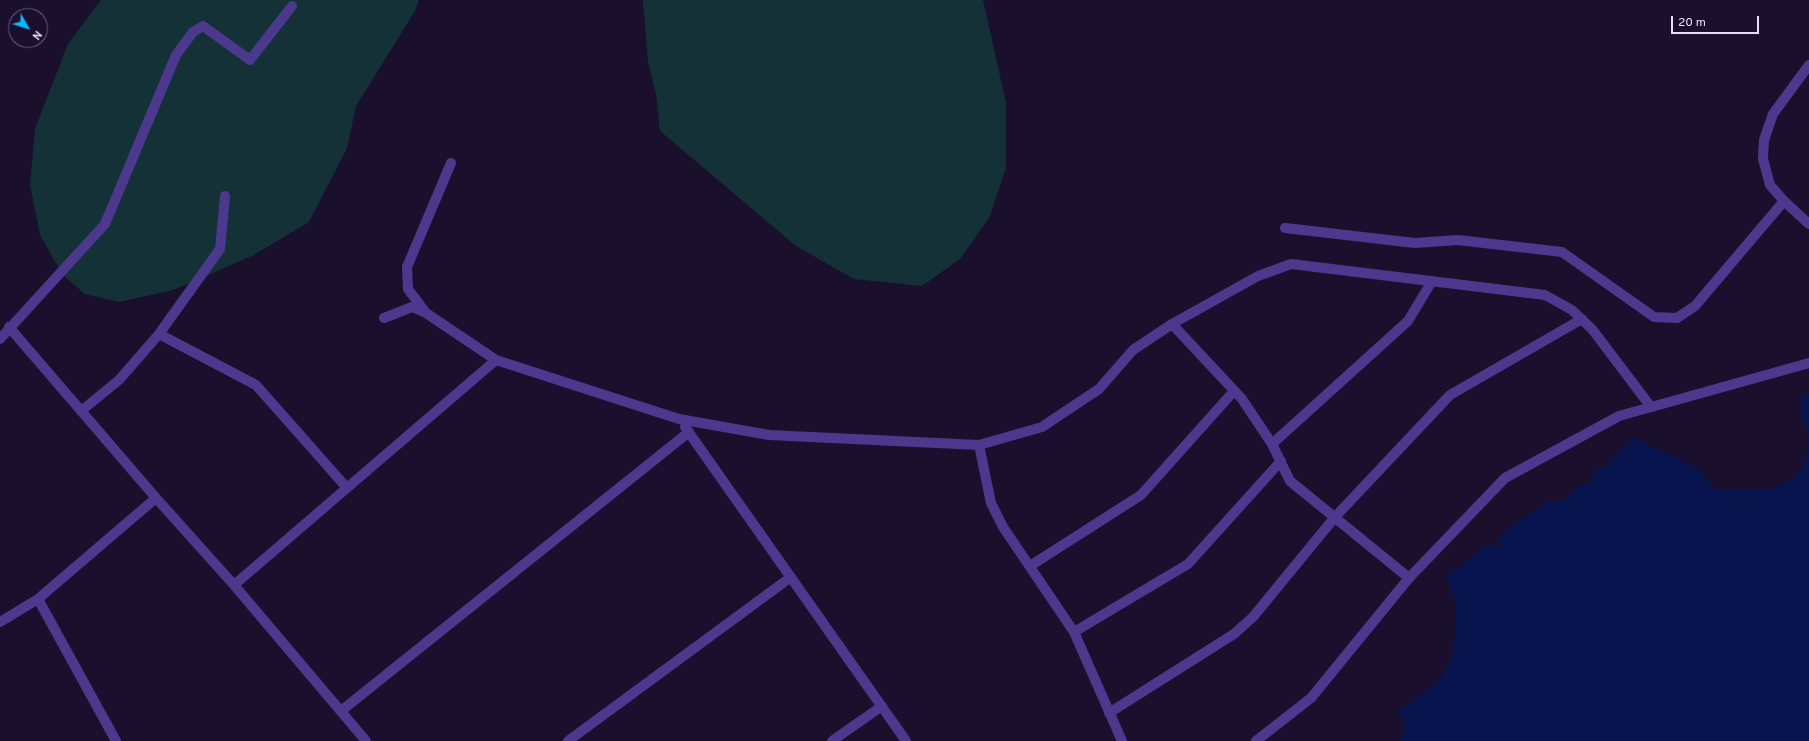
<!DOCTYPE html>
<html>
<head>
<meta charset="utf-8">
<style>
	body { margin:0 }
	#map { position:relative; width:1809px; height:741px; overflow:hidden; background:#1a102d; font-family:Overpass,sans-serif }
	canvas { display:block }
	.north { position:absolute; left:8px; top:8px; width:40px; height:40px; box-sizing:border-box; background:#1a102d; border:1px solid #6c6281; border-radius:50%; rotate:129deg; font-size:11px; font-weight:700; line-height:16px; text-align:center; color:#e6dcff }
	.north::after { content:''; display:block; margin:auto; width:14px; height:18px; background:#08b7ff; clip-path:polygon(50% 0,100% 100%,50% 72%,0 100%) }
	.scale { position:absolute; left:1671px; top:16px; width:88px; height:18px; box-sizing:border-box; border:2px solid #e6dcff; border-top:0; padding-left:5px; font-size:12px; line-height:14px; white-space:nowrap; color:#e6dcff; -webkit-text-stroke:3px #1a102d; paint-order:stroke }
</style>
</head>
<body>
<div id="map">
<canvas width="1809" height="741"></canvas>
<div class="north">N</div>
<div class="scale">20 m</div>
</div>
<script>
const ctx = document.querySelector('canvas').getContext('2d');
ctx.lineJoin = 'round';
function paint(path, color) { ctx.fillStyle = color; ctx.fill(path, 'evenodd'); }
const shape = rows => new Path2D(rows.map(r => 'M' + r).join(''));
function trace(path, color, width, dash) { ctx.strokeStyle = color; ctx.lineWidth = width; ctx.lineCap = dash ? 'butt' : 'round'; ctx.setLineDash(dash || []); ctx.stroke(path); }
paint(shape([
	[101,0,419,0,415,11,356,106,347,148,309,222,252,256,173,290,119,302,85,294,62,274,40,235,30,185,35,129,68,44],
	[643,0,983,0,1006,103,1006,168,989,218,960,259,922,286,854,279,796,246,660,131,656,94,648,62]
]), '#133137');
paint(shape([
	[1809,393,1809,741,1399,741,1403,737,1405,721,1397,712,1426,691,1441,677,1452,657,1455,631,1455,600,1446,577,1487,545,1499,547,1502,533,1547,501,1560,501,1568,497,1575,488,1591,482,1594,469,1606,467,1632,437,1703,471,1704,477,1715,489,1761,489,1778,487,1794,478,1806,460,1809,437,1802,416,1800,398]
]), '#08144e');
trace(shape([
	[1809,65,1773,114,1764,140,1763,159,1770,185,1784,201,1809,224],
	[1285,228,1415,243,1458,240,1562,252,1654,317,1677,318,1695,306,1784,201],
	[426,313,408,289,407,267,451,163],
	[384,318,412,307,426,313,496,360],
	[1172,324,1258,276,1291,264,1545,295,1572,310,1592,329,1651,407],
	[9,327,156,498,234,585,366,741],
	[159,334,220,249,225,196],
	[0,339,105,224,176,55,193,32,203,26,250,60,292,6],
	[81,411,119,380,159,334,256,385,347,488],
	[685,427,906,741],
	[1272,444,1408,321,1432,281],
	[979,445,991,503,1003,527,1074,632,1122,741],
	[1030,566,1141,495,1234,391],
	[234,585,496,360,679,419,769,435,979,445,1042,427,1099,389,1133,350,1172,324,1242,399,1272,444,1290,481,1409,578],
	[0,622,38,599],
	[1074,632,1188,564,1281,461],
	[341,711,689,432],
	[1109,713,1234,634,1253,617,1335,517,1450,395,1582,319],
	[116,741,38,599,156,498],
	[568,741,791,577],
	[832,741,882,706]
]), '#4c398e', 10);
trace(shape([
	[1256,741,1311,698,1409,578,1505,478,1619,416,1809,363]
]), '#4c398e', 10);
</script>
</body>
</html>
